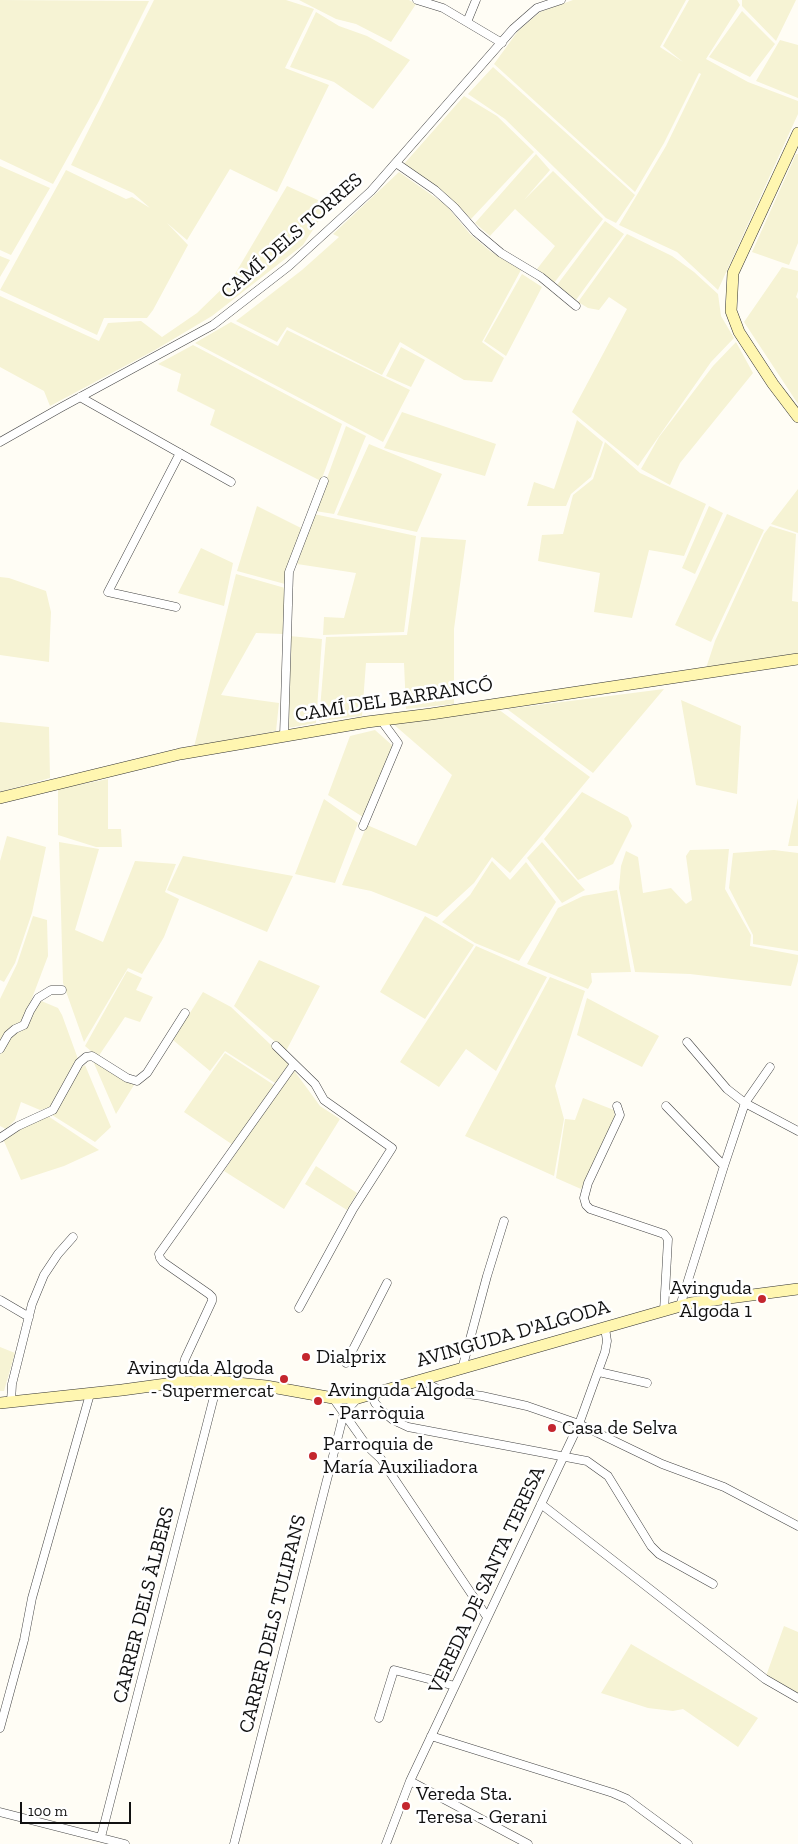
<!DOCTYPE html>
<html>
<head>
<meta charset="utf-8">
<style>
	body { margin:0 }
	#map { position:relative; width:798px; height:1844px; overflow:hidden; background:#fffdf5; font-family:"Zilla Slab",serif }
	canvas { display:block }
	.scale { position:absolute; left:20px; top:1802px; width:111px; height:22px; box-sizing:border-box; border:2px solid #111; border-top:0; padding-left:6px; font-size:15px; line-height:18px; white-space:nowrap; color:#111; -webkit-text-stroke:4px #fff; paint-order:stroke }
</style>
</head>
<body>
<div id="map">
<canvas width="798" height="1844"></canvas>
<div class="scale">100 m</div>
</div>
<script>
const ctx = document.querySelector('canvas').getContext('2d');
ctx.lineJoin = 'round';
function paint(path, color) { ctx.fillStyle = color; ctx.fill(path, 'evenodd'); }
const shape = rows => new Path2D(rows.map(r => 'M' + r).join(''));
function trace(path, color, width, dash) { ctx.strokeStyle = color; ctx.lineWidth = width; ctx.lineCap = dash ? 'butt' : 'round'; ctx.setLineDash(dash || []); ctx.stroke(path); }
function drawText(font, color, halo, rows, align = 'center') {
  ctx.font = font + ' "Zilla Slab",serif'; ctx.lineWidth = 5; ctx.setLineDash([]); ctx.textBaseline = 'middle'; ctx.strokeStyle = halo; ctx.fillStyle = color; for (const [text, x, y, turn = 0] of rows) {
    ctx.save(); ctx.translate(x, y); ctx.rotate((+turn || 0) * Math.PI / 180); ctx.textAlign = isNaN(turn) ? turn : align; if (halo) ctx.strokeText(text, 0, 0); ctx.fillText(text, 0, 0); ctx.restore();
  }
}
paint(shape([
	[0,0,149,1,99,101,53,184,0,159],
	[154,0,286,0,314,9,285,68,329,85,277,192,230,169,187,240,167,223,188,245,153,310,147,318,104,318,97,335,0,290,66,170,126,199,132,197,150,208,133,193,71,165],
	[299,0,409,0,416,4,391,42,356,24,336,19],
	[573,0,686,0,660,47,683,62,663,46,689,0,737,0,740,5,706,59,748,82,798,101,798,114,718,290,677,252,619,225,666,146,701,74,699,73,664,143,635,192,494,64,518,31,540,12],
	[742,0,796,0,776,41,742,6],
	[742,11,775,44,750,77,709,57],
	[316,12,339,26,367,36,410,60,373,109,334,82,290,67],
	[780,40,798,45,798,98,756,81],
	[493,67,635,195,616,223,606,218,505,119,468,94],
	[464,96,497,116,534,152,471,219,445,193,404,164],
	[536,154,550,170,524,200,553,171,603,219,554,283,537,269,555,246,515,209,490,236,475,223],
	[796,154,798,154,798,243,789,265,752,252],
	[0,166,50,188,11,255,0,250],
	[399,172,446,205,470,234,490,251,521,270,482,342,504,358,492,382,464,380,400,342,382,375,287,327,277,342,236,321,302,270,339,237,333,234],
	[287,186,329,205,303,245,212,316,155,350,50,406,44,391,0,367,0,296,99,341,108,323,141,321,162,337,197,313,232,279],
	[605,221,624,234,576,300,557,285],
	[627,234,672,256,694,272,718,294,721,316,734,338,711,362,638,466,572,412,627,309,609,297,599,310,588,308,578,302],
	[0,256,10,260,0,277],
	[782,267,798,271,798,291,796,297,798,299,798,404,744,322],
	[522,274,542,287,506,356,484,341],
	[231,322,278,346,287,330,410,390,383,442,195,343],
	[736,342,753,373,680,463,670,485,641,469,659,437,713,366],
	[193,345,342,424,321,481,210,425,215,410,177,391,181,374,158,364],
	[401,347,425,360,411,387,386,376],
	[402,412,496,444,485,476,384,448],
	[577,420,603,442,591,477,571,494,566,506,527,506,534,482,554,489],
	[346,426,366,436,334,514,315,511],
	[605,442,640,473,706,504,684,556,649,550,632,618,594,612,600,573,538,561,542,535,563,534,573,495,593,479],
	[369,444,442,474,417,532,337,515],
	[798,489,798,533,771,524],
	[257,506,301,528,285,584,237,571],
	[709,506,723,513,695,574,682,568],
	[314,514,416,536,404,632,323,635,324,617,344,618,356,573,297,564],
	[727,514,764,530,711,642,675,625],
	[770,526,796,534,792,601,798,602,798,653,706,668,715,641,764,534],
	[421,537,466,540,454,629,454,704,406,709,404,663,366,663,362,716,319,721,326,637,407,635],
	[201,548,233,563,224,606,178,593],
	[236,574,285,588,283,634,256,633,221,695,279,703,276,731,194,747],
	[0,577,9,578,46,591,51,612,49,662,0,655],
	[289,636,322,639,316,723,288,728],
	[664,689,593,773,507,709],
	[681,700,741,726,737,794,696,785],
	[498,709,590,777,510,873,492,857,474,883,437,917,371,891,342,885,367,825,416,846,452,775,392,723],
	[0,722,49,727,50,778,0,792],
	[375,730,393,746,363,817,328,795,350,736],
	[108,779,108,829,121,829,122,847,96,847,58,835,58,789],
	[582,792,628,817,632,826,613,864,578,880,544,839],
	[798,798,798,846,788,846],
	[324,799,358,823,335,883,295,874],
	[7,836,46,847,32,913,15,963,4,982,0,980,0,861],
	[59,842,99,849,75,930,103,942,135,861,176,864,165,892,179,899,164,937,142,974,128,968,84,1042,63,983],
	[542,842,585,890,562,903,527,858],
	[729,849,725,889,751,935,750,946,798,955,798,961,791,986,690,974,635,972,619,888,621,866,626,851,638,857,643,893,671,888,686,904,692,900,686,856,690,850],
	[774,850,798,853,798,951,753,944,753,935,729,888,733,853],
	[183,856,293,876,267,932,167,890],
	[492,861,510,880,526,862,556,902,519,961,475,943,442,922,470,895],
	[617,890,631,972,591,973,592,982,588,989,527,964,558,908,583,896],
	[33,916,47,920,48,956,23,1022,0,1044,0,999,17,964],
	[425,916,474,945,425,1019,380,992],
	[476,946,547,977,496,1071,466,1049,439,1087,400,1062],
	[259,960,320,986,286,1051,234,1006],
	[127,971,142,978,136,990,153,997,140,1022,125,1017,98,1057,85,1046],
	[550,977,585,991,555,1086,564,1119,554,1176,465,1136],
	[203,992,231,1007,290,1063,275,1083,225,1051,210,1071,173,1040],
	[587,998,659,1036,642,1067,577,1035],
	[39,1000,58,1008,62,1015,78,1059,51,1107,40,1110,21,1102,15,1120,6,1129,0,1126,0,1055,10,1036,23,1030],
	[225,1053,274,1085,233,1145,184,1112],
	[94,1060,134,1085,116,1114,93,1061],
	[85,1065,111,1127,95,1142,52,1115,55,1113,80,1068],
	[293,1069,320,1106,340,1119,284,1209,224,1171],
	[583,1098,614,1110,615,1117,581,1189,556,1178,565,1119,575,1120],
	[48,1116,99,1150,64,1166,21,1180,3,1139,21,1128],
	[316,1166,357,1193,347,1210,305,1184],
	[0,1347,15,1353,4,1391,0,1391],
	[784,1626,798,1632,798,1693,766,1676],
	[631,1644,758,1718,738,1747,683,1709,673,1711,648,1708,601,1693]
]), '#f6f3d4');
const street = shape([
	[417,0,443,8,502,43],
	[467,22,476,0],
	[396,163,435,190,454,207,476,232,501,253,541,277,576,306],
	[80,397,231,482],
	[0,442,60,408,213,325,289,266,371,191,513,29,537,8,561,0],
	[176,607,108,592,180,453],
	[284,736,289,572,324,481],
	[363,826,398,743,381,720],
	[687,1042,727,1089,745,1103,798,1131],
	[276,1046,315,1084,324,1100,392,1148,353,1209,299,1308],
	[0,1049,8,1035,15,1029,24,1025,30,1011,38,998,51,990,62,990],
	[617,1106,620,1115,588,1183,584,1198,586,1205,590,1209,664,1234,668,1239,664,1311],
	[666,1106,724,1166],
	[0,1138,18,1126,53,1110,79,1063,86,1057,92,1056,127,1078,137,1081,147,1073,185,1013],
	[0,1300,29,1317],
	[680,1306,724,1166,745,1103,770,1067],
	[346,1363,387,1283],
	[462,1369,487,1276,504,1221],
	[599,1372,647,1383],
	[425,1379,430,1385,439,1390,482,1396,527,1406,579,1424,662,1464,724,1487,798,1526],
	[181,1382,181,1375,185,1359,212,1301,212,1297,209,1294,163,1262,160,1258,159,1254,294,1064],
	[371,1394,375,1403,382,1411,393,1420,408,1427,587,1461,608,1476,651,1546,659,1554,713,1584],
	[333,1398,367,1446,381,1459,487,1617],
	[11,1402,12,1384,32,1304,44,1275,58,1254,73,1237],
	[541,1504,765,1679,798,1698],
	[379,1718,394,1670,455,1686],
	[0,1728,24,1640,32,1598,90,1394],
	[431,1736,613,1793,627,1799,688,1844],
	[410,1781,528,1844],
	[0,1812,125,1844],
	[101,1837,218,1381],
	[234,1844,344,1413,358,1398],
	[386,1844,410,1781,579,1424,605,1352,607,1341,605,1328]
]);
const secondary = shape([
	[798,133,733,273,731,311,739,332,773,384,798,417],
	[0,798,180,754,367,722,431,714,798,659],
	[0,1403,122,1390,181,1382,218,1381,266,1386,333,1398,358,1398,691,1303,798,1289]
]);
trace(street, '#444', 9);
trace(secondary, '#333', 12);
trace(street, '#fff', 8);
trace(secondary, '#fff6b0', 11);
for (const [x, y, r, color] of [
	[762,1299,5,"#c4262e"],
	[306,1357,5,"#c4262e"],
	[284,1379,5,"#c4262e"],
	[318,1401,5,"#c4262e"],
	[552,1428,5,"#c4262e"],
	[313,1456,5,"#c4262e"],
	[406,1806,5,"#c4262e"]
]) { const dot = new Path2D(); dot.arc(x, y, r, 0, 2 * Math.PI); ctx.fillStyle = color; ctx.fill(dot); trace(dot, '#fff', 2); }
drawText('20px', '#111', '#fff', [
	["CAMÍ DELS TORRES",292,236,-41],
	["CAMÍ DEL BARRANCÓ",394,700,-9],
	["AVINGUDA D'ALGODA",513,1334,-16],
	["VEREDA DE SANTA TERESA",487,1580,-65],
	["CARRER DELS ÀLBERS",144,1605,-76],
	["CARRER DELS TULIPANS",273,1624,-76]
]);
drawText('20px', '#111', '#fff', [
	["Avinguda",752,1288,"right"],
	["Algoda 1",752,1311,"right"],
	["Dialprix",316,1357],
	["Avinguda Algoda",274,1368,"right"],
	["- Supermercat",274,1391,"right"],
	["Avinguda Algoda",328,1390],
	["- Parròquia",328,1413],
	["Casa de Selva",562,1428],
	["Parroquia de",323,1444],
	["María Auxiliadora",323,1467],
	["Vereda Sta.",416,1794],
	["Teresa - Gerani",416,1817]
], 'left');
</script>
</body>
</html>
